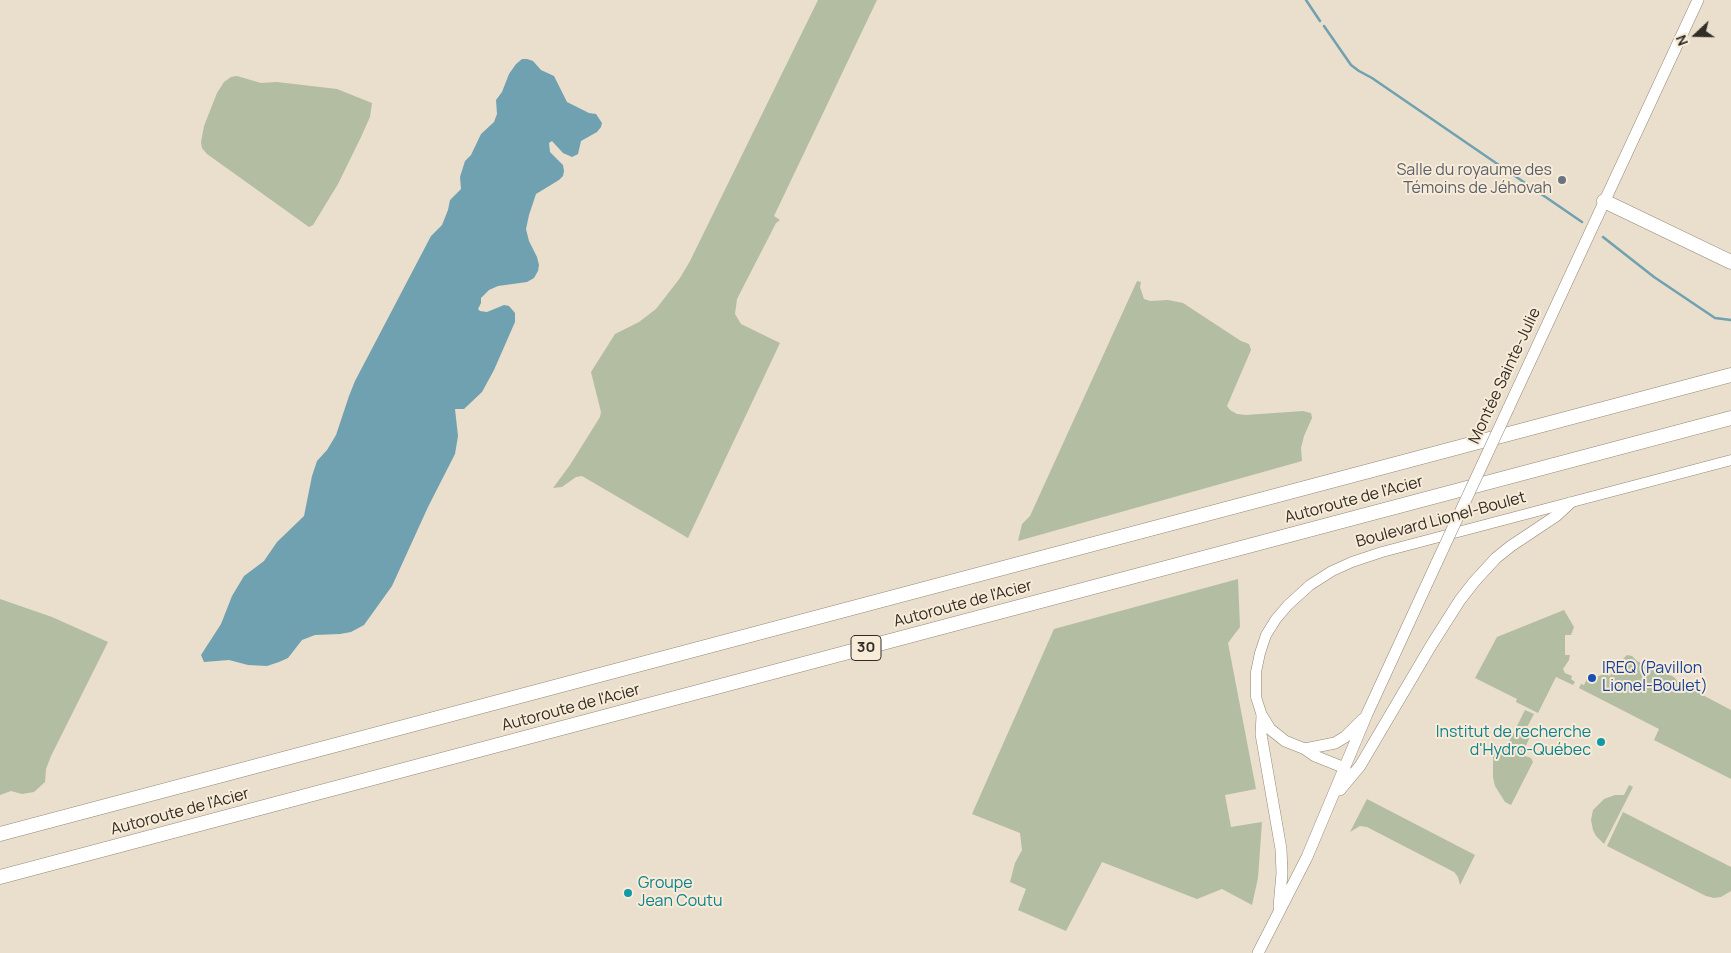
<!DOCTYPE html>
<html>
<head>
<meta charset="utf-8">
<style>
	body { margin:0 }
	#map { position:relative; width:1731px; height:953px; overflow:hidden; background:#eadecc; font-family:Manrope,sans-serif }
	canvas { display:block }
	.north { position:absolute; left:1671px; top:10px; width:50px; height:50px; -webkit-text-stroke:4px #f8ecd9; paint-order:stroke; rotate:249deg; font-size:14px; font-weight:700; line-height:20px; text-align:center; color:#312d26 }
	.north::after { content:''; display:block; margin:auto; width:18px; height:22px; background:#312d26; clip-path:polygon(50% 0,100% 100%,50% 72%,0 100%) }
</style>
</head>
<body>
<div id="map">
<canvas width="1731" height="953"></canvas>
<div class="north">N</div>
</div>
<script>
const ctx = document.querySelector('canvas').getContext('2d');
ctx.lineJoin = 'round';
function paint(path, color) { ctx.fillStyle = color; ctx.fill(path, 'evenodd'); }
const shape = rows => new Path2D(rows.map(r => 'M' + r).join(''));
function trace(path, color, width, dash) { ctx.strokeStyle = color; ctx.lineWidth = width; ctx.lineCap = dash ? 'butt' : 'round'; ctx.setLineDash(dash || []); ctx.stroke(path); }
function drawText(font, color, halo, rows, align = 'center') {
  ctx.font = font + ' Manrope,sans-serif'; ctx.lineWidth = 4; ctx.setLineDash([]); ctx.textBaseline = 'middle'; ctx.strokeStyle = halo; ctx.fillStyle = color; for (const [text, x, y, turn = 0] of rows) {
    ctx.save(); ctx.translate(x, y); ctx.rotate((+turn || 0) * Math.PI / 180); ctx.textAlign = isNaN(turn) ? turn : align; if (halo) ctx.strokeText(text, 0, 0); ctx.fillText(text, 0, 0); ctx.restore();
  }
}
paint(shape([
	[818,0,877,0,774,216,780,220,776,223,737,299,735,314,741,324,780,343,688,538,582,476,576,477,562,487,553,488,570,465,600,417,601,412,591,372,615,334,639,322,656,309,680,278,690,261],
	[237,76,261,83,277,82,337,89,372,103,370,117,361,137,338,184,313,225,309,227,207,154,202,148,201,142,204,126,217,93,224,82,231,77],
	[1137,281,1141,282,1140,287,1144,299,1150,301,1168,300,1183,303,1241,341,1249,344,1251,350,1227,406,1230,410,1237,414,1246,415,1303,411,1311,413,1312,418,1304,436,1301,448,1302,461,1018,541,1022,524,1030,516],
	[1238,579,1240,627,1228,643,1256,789,1225,795,1231,827,1262,822,1258,878,1252,905,1222,889,1197,899,1102,862,1066,931,1018,910,1026,889,1010,882,1015,863,1022,850,1020,833,972,814,1054,629],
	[0,599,52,617,108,642,51,756,46,769,45,782,34,792,22,794,11,791,0,795],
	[1564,610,1574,627,1571,635,1565,635,1565,655,1570,655,1569,660,1563,669,1565,673,1572,676,1571,679,1575,682,1573,685,1556,677,1538,713,1516,702,1517,699,1475,678,1497,637],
	[1627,655,1632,656,1637,661,1655,670,1659,670,1674,677,1678,682,1731,710,1731,779,1654,740,1659,729,1579,688,1581,684,1584,685,1587,679,1592,681,1594,678,1606,673,1609,676,1624,664,1622,660],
	[1525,710,1534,714,1526,729,1529,739,1524,750,1525,756,1531,758,1533,762,1511,805,1505,802,1495,786,1493,777,1493,757,1497,746,1505,750],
	[1629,785,1633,787,1604,844,1596,836,1593,830,1591,820,1593,810,1604,799,1615,795,1624,795],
	[1367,799,1475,855,1460,885,1458,877,1454,872,1367,827,1360,826,1350,832],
	[1623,812,1731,867,1731,891,1721,897,1714,898,1706,896,1607,846]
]), '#b3bda1');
paint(shape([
	[522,59,527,59,533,61,541,70,554,76,567,102,589,113,596,114,602,123,601,127,597,132,581,141,578,154,572,157,563,153,552,141,549,143,550,152,563,165,564,171,563,176,559,180,536,194,529,215,526,229,529,241,537,257,539,265,538,271,534,278,527,282,498,286,489,290,481,298,481,303,478,309,480,311,487,312,504,305,509,306,515,313,515,322,494,370,482,392,464,409,455,409,458,436,455,454,428,507,392,586,364,625,351,632,340,634,315,635,302,640,288,658,279,662,267,666,248,665,229,660,204,662,201,655,221,624,232,596,244,576,264,561,277,542,304,516,312,476,317,461,327,450,336,435,349,396,355,381,431,236,442,225,448,210,450,200,461,189,460,177,465,161,471,155,481,134,494,122,497,114,496,100,502,92,509,74,516,64]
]), '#70a1b0');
trace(shape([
	[1306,0,1320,21],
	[1324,26,1351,65,1359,71,1372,78,1582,222],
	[1603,237,1654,277,1715,318,1731,320]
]), '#70a1b0', 2.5);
const tertiary = shape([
	[1262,716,1256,697,1256,672,1260,653,1266,635,1276,619,1288,605,1310,585,1332,571,1352,562,1382,552,1731,460]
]);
const secondary = shape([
	[1508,409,1698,0],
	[1262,716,1261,734,1281,849,1282,873,1279,907],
	[1262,716,1270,729,1285,741,1305,749,1315,756,1345,768],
	[1305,749,1335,743,1345,737,1363,719],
	[1340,790,1360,766,1432,644,1460,600,1474,582,1496,558,1511,546,1556,516,1570,503],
	[1258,953,1307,857,1367,714,1437,562]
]);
const motorway = shape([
	[1604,201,1731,262],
	[0,834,1731,375],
	[0,877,1731,418]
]);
trace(tertiary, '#928777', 11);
trace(secondary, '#928777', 12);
trace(motorway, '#928777', 15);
trace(tertiary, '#fff', 10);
trace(secondary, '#fff', 11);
trace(motorway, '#fff', 14);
const secondaryBridge = shape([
	[1437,562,1508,409]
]);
trace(secondaryBridge, '#928777', 12, []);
trace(secondaryBridge, '#fff', 11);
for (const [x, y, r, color] of [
	[1562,180,5,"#6b7280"],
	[1592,678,5,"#1a4fb4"],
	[1601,742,5,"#0f9aa8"],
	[628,893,5,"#0f9aa8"]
]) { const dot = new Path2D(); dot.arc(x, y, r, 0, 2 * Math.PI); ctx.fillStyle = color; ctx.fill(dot); trace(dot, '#f8ecd9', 2); }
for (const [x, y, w] of [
	[866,648,30]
]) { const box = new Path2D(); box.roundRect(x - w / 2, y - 12.5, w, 25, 4); ctx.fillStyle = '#f8ecd9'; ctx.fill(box); trace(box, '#312d26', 1); }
drawText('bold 15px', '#312d26', null, [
	["30",866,648]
]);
drawText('16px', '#5b616d', '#f8ecd9', [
	["Salle du royaume des",1552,171],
	["Témoins de Jéhovah",1552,189]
], 'right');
drawText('16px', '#312d26', '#f8ecd9', [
	["Montée Sainte-Julie",1505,376,-65],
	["Autoroute de l'Acier",1354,500,-15],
	["Boulevard Lionel-Boulet",1441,520,-15],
	["Autoroute de l'Acier",963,604,-15],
	["Autoroute de l'Acier",571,708,-15],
	["Autoroute de l'Acier",180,812,-15]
]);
drawText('16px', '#164399', '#f8ecd9', [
	["IREQ (Pavillon",1602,669],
	["Lionel-Boulet)",1602,687]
], 'left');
drawText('16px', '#0d838f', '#f8ecd9', [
	["Institut de recherche",1591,733],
	["d'Hydro-Québec",1591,751],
	["Groupe",638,884,"left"],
	["Jean Coutu",638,902,"left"]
], 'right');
</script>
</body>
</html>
